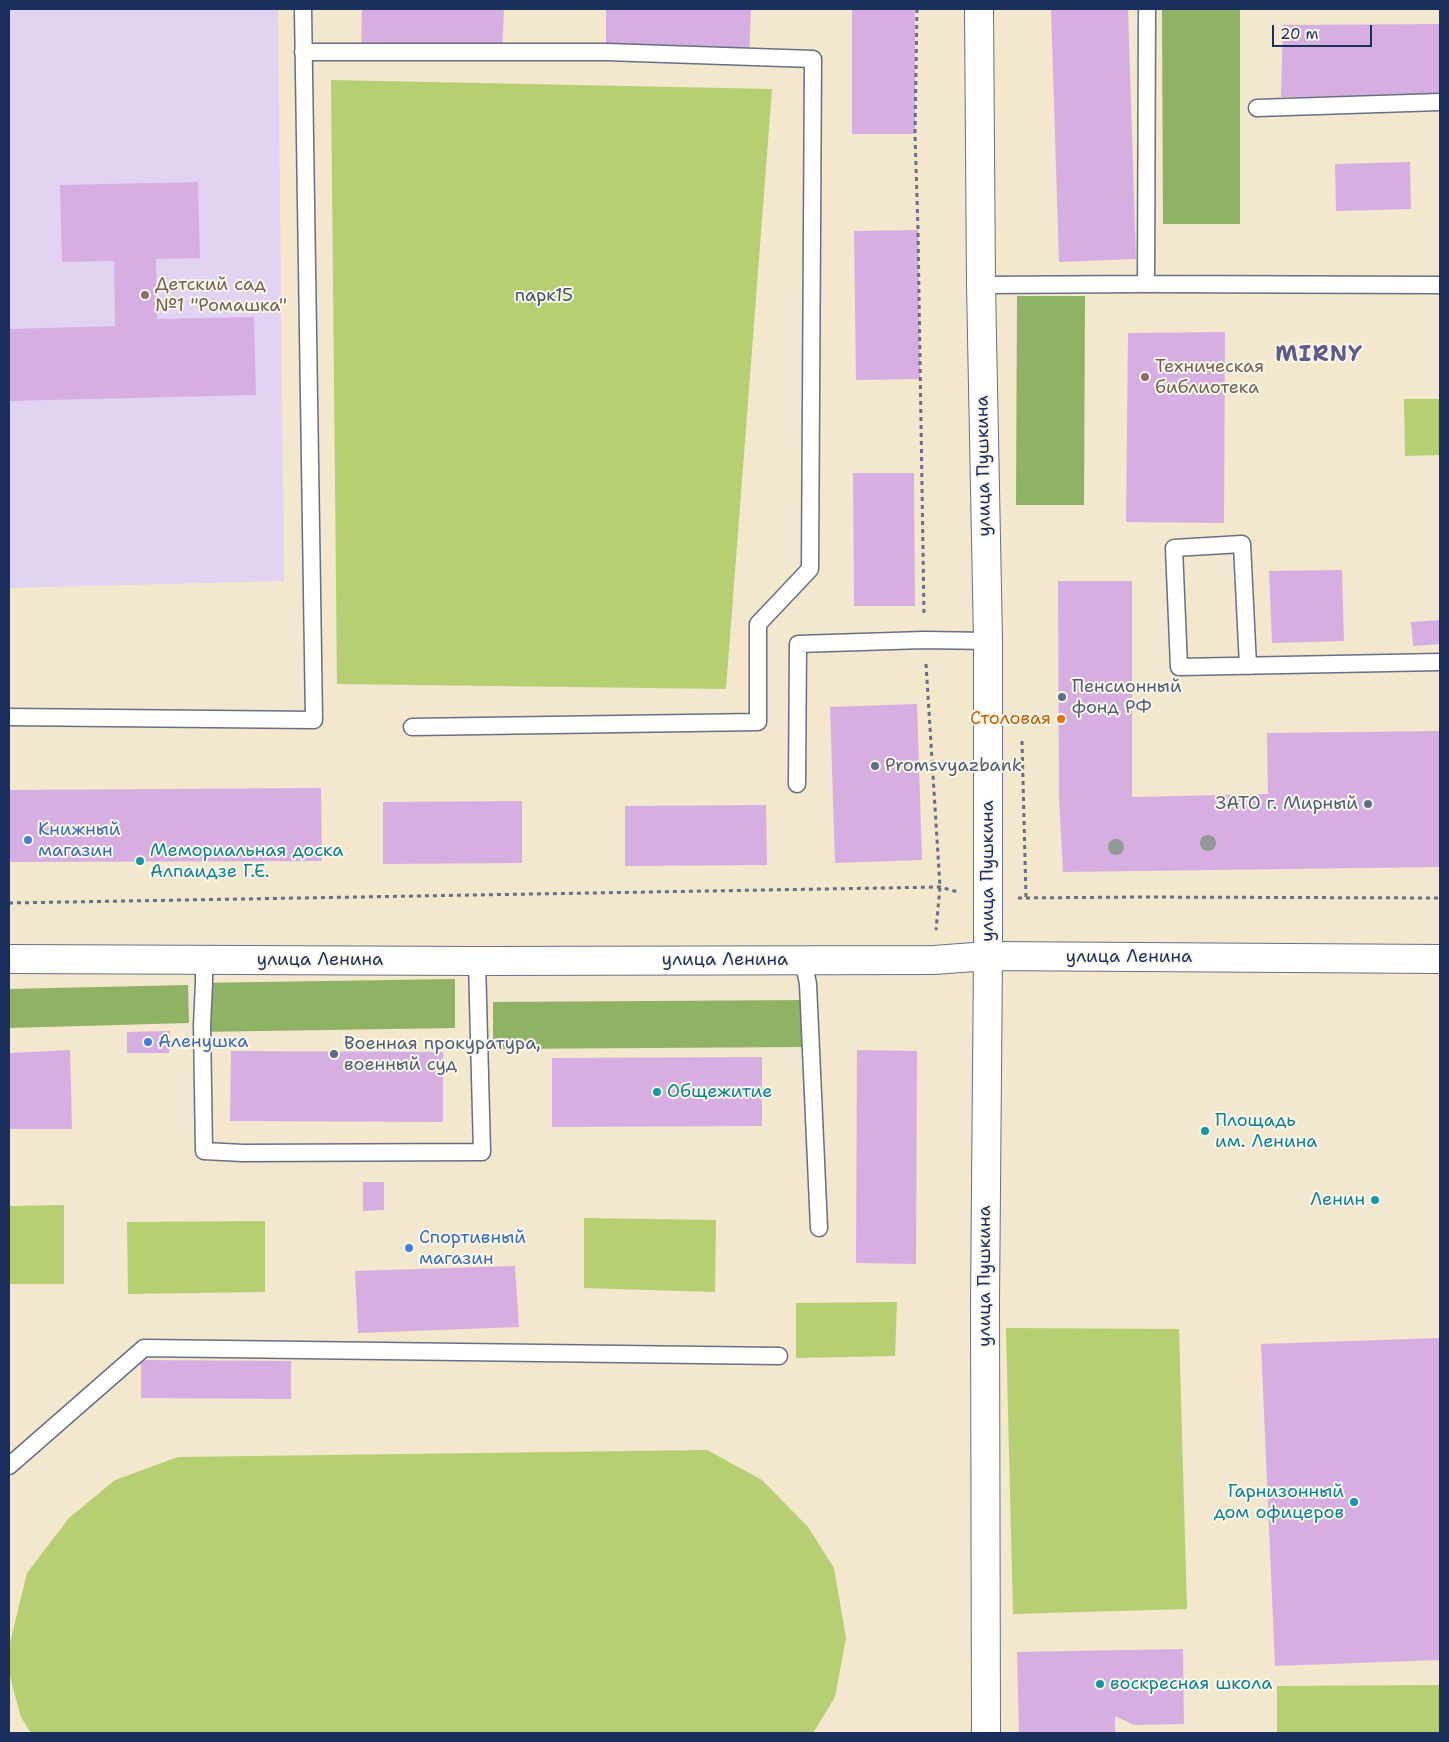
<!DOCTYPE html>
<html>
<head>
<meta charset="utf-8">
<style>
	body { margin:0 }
	#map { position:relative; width:1449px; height:1742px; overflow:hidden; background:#f3e7cd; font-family:"Shantell Sans",sans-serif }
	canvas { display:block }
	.frame { position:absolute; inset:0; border:10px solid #1b2f5e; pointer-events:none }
	.scale { position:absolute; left:1272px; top:25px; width:100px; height:22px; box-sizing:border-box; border:2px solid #1b2f5e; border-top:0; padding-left:6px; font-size:15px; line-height:18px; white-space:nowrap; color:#1b2f5e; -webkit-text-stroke:4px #fbf7ec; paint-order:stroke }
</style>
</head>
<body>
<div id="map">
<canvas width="1449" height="1742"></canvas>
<div class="frame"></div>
<div class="scale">20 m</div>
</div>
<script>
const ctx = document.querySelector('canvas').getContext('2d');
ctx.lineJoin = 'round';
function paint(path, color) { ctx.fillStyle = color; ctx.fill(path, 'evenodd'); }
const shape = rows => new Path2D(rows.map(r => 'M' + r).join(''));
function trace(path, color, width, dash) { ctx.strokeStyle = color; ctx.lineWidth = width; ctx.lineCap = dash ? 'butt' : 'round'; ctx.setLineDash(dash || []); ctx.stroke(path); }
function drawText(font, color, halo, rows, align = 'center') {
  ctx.font = font + ' "Shantell Sans",sans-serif'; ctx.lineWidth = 4; ctx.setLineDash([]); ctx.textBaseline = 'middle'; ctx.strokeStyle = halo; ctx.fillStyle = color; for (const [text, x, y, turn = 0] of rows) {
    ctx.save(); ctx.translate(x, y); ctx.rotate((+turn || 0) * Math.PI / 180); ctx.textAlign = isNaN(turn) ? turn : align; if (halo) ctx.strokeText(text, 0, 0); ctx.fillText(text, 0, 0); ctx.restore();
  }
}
paint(shape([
	[9,9,278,9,284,581,9,588]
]), '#e3d3f2');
paint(shape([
	[331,80,772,89,726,689,337,684],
	[1404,399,1440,399,1440,455,1405,456],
	[64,1205,64,1284,9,1284,9,1206],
	[584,1218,716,1220,715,1292,584,1288],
	[265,1221,265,1292,128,1294,127,1222],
	[897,1302,895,1356,796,1358,796,1303],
	[1006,1328,1179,1329,1187,1609,1013,1614],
	[707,1450,762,1480,808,1527,834,1568,846,1638,835,1697,813,1733,31,1733,21,1717,9,1673,9,1647,27,1573,69,1518,115,1480,178,1457],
	[1440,1685,1440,1733,1277,1733,1277,1686]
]), '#b6cf73');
paint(shape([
	[1162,9,1240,9,1240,224,1163,224],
	[1017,296,1085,296,1084,505,1016,505],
	[455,979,455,1028,197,1032,196,983],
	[188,985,189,1023,9,1028,9,989],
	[806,1000,806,1047,493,1049,493,1002]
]), '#90b265');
paint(shape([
	[362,9,504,9,502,52,361,52],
	[606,9,751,9,749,57,606,52],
	[852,9,915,9,915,134,852,134],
	[1051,9,1128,9,1136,259,1059,262],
	[1440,24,1440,96,1281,97,1283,25],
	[1410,162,1411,209,1336,211,1335,164],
	[198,182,200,258,156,259,157,319,254,317,256,395,9,401,9,329,115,326,114,261,62,262,60,185],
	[918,230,920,379,856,380,854,231],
	[1225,332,1224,523,1126,522,1128,333],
	[853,473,914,473,915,606,854,606],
	[1342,570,1344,641,1272,643,1269,571],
	[1058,581,1132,581,1132,797,1268,794,1267,733,1440,731,1440,867,1063,872,1059,797],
	[1440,620,1440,644,1413,646,1411,622],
	[917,704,922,860,835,863,830,707],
	[321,788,322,861,9,862,9,790],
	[522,801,522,863,383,864,383,802],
	[766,805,767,865,625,866,625,806],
	[170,1031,169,1053,127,1053,127,1032],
	[70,1050,72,1129,9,1129,9,1053],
	[857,1050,917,1051,916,1264,856,1263],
	[231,1051,443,1052,443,1122,230,1121],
	[762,1057,762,1126,552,1127,552,1058],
	[363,1182,384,1182,384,1210,363,1211],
	[515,1266,519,1327,358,1333,355,1271],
	[1440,1338,1440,1660,1275,1666,1261,1344],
	[141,1360,291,1361,291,1399,141,1398],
	[1183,1649,1184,1724,1134,1725,1115,1716,1115,1733,1019,1733,1017,1652]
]), '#d7aee2');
const service = shape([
	[303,52,606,52,813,59,810,569,758,624,758,722,412,727],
	[1257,108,1440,102],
	[1146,284,1147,9],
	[981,285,1146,284,1440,285],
	[1248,666,1242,544,1174,548,1179,667,1440,662],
	[9,717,314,720,303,9],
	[797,784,798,644,924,640,988,641],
	[204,959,204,983,202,1025,204,1151,243,1153,482,1152,477,961],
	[803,959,808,984,819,1228],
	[9,1466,144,1348,779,1356]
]);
const minor = shape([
	[979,9,981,285,988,641,988,956,985,1304,986,1733]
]);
const tertiary = shape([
	[9,959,477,961,934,960,988,956,1440,959]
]);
trace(service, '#676f85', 19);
trace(minor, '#676f85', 30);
trace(tertiary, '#676f85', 30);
trace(shape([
	[917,9,915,134,918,230,924,615],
	[926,664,940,887,936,930],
	[1022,741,1026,898],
	[1018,898,1140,897,1440,898],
	[9,903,940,887,958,892]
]), '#676f85', 3, [4, 4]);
trace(service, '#fff', 16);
trace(minor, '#fff', 28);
trace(tertiary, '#fff', 28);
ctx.fillStyle = '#929893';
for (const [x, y] of [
	[1208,843],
	[1116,847]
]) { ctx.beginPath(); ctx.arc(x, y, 8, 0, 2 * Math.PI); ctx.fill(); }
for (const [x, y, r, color] of [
	[145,295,5,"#8d6e63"],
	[1145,377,5,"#8d6e63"],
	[1062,697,5,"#5c6f8a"],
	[1061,719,5,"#e8710a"],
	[875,766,5,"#5c6f8a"],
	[1368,804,5,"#5c6f8a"],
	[28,840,5,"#3f7fe0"],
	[140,861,5,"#0f9aa8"],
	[148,1042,5,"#3f7fe0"],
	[334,1054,5,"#5c6f8a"],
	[657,1092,5,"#0f9aa8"],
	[1205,1131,5,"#0f9aa8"],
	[1375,1200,5,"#0f9aa8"],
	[409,1248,5,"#3f7fe0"],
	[1354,1502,5,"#0f9aa8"],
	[1100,1684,5,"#0f9aa8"]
]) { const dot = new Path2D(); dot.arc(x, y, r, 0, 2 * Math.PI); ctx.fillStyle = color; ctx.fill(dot); trace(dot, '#fbf7ec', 2); }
drawText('18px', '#785e54', '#fbf7ec', [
	["Детский сад",155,285],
	["№1 \"Ромашка\"",155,306],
	["Техническая",1155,367],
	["библиотека",1155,388]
], 'left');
drawText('18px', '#425763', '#fbf7ec', [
	["парк15",544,296]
]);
drawText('18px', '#1b2f5e', '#fbf7ec', [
	["улица Пушкина",984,466,-91],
	["улица Пушкина",988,871,-90],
	["улица Ленина",1129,957],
	["улица Ленина",320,960],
	["улица Ленина",725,960],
	["улица Пушкина",985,1276,-90]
]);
drawText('18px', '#4e5e75', '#fbf7ec', [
	["Пенсионный",1072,687],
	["фонд РФ",1072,708],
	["Promsvyazbank",885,766],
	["ЗАТО г. Мирный",1358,804,"right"],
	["Военная прокуратура,",344,1044],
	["военный суд",344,1065]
], 'left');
drawText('18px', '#c56008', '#fbf7ec', [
	["Столовая",1051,719]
], 'right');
drawText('18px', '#366cbe', '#fbf7ec', [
	["Книжный",38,830],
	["магазин",38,851],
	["Аленушка",158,1042],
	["Спортивный",419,1238],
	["магазин",419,1259]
], 'left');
drawText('18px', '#0d838f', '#fbf7ec', [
	["Мемориальная доска",150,851],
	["Алпаидзе Г.Е.",150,872],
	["Общежитие",667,1092],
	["Площадь",1215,1121],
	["им. Ленина",1215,1142],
	["Ленин",1365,1200,"right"],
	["Гарнизонный",1344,1492,"right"],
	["дом офицеров",1344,1513,"right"],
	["воскресная школа",1110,1684]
], 'left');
ctx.letterSpacing = '1px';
drawText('bold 22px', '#5d5b8c', '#fbf7ec', [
	["MIRNY",1319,355]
]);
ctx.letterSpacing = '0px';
</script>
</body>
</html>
